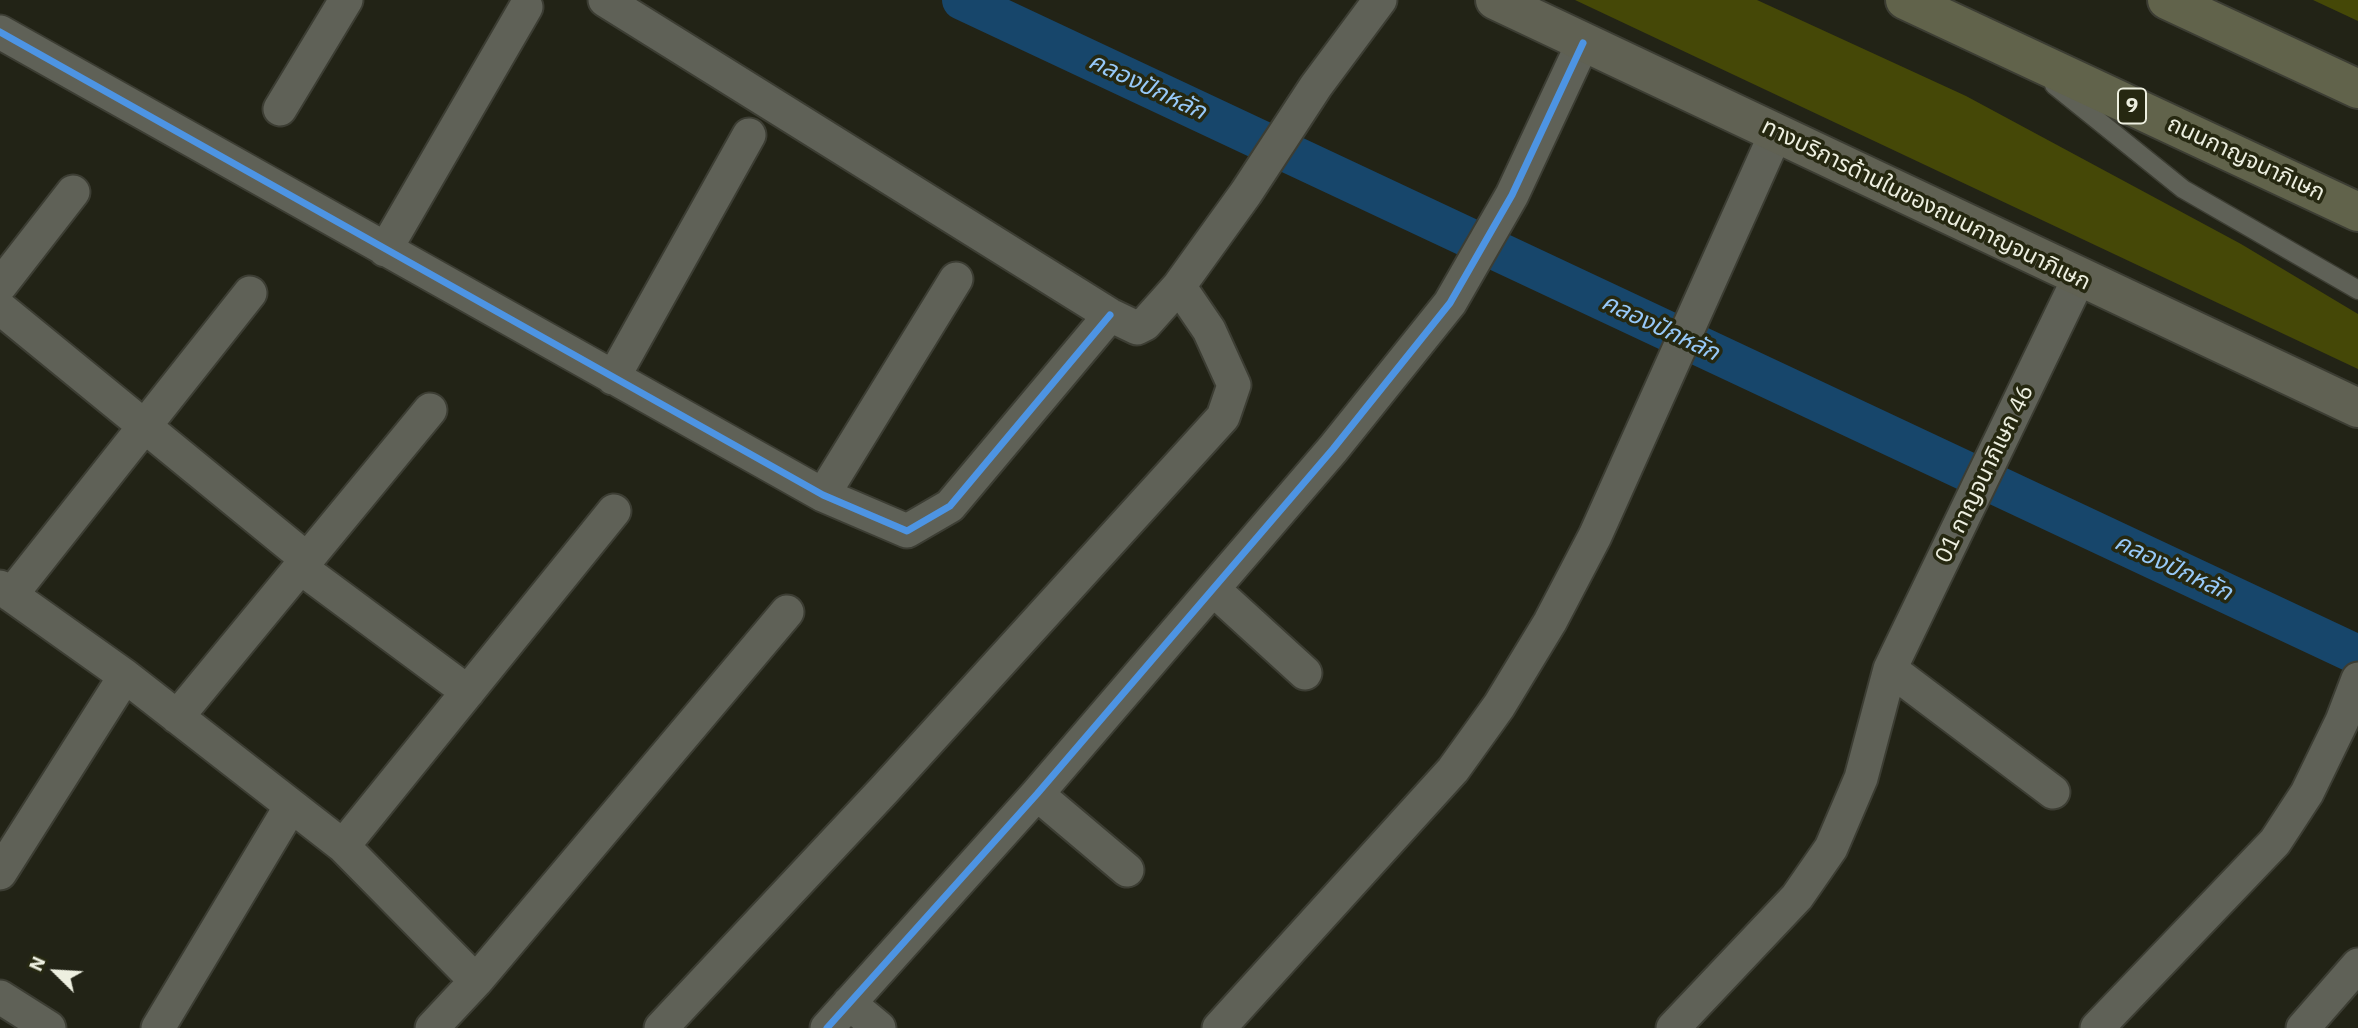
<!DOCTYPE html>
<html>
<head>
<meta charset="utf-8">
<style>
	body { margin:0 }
	#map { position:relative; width:2358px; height:1028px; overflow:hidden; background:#222316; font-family:"IBM Plex Sans",sans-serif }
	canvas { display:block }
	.north { position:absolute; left:21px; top:937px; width:70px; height:70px; -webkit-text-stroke:5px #262811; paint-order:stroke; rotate:294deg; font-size:19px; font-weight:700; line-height:28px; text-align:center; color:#edefe0 }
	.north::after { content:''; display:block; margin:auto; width:24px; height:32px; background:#edefe0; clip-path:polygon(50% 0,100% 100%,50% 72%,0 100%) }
</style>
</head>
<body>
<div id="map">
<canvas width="2358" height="1028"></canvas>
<div class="north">N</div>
</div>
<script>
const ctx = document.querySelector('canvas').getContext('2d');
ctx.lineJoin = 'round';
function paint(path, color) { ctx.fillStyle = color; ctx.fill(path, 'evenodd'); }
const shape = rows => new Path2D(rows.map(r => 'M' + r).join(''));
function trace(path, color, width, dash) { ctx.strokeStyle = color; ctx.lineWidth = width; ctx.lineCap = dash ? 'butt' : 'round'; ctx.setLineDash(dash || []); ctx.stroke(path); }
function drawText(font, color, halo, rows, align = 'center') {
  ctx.font = font + ' "IBM Plex Sans","Noto Sans Thai",sans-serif'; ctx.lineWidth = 7; ctx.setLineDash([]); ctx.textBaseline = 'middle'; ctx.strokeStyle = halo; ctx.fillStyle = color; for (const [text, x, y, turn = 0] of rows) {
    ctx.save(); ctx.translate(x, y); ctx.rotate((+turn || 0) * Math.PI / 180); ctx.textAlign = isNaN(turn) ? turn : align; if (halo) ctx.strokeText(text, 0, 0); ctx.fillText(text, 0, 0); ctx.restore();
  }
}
paint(shape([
	[1575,0,1757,0,1966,96,2241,244,2358,314,2358,369],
	[2313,0,2358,0,2358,21]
]), '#454807');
trace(shape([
	[962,0,2358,655]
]), '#17466b', 40);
const lane = shape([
	[2054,85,2183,189,2358,290]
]);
const street = shape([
	[605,0,1110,315,1137,328,1145,324,1179,286,1246,193,1316,86,1380,0],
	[0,32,823,495,907,531,950,506,1110,315],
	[280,109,346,0],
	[385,250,526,7],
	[0,286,73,192],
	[0,308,308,560],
	[613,378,749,135],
	[823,495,956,279],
	[301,568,468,692],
	[0,587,125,676,343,846,476,981,432,1028],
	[1213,589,1305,673],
	[11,595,250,293],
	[177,717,430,410],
	[2053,792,1890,669,2079,278],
	[1037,794,1127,870],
	[343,846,614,511],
	[0,873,125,676],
	[476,981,787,612],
	[0,997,49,1028],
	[849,1003,879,1028],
	[158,1028,291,806],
	[661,1028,884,790,1223,417,1234,385,1209,330,1179,286],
	[827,1028,1037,794,1333,449,1450,303,1512,195,1583,43],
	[1219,1028,1453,770,1499,706,1550,622,1595,536,1776,133],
	[1673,1028,1797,897,1831,848,1861,778,1890,669],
	[2097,1028,2275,842,2307,793,2342,721,2358,679],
	[2303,1028,2358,965]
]);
const secondary = shape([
	[1495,0,2358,408]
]);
const highway = shape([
	[1905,0,2358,212],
	[2167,0,2358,89]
]);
trace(lane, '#3c3d33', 21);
trace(street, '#3c3d33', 37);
trace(secondary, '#3c3d33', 42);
trace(highway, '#3c3d33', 42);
trace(lane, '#5f6157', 18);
trace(street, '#5f6157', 33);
trace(secondary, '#606153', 38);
trace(highway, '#61634b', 38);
trace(shape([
	[0,32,823,495,907,531,950,506,1110,315],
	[827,1028,1037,794,1333,449,1450,303,1512,195,1583,43]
]), '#4d94e3', 7);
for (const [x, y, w] of [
	[2132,106,28]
]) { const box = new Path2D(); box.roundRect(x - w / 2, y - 17.5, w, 35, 5); ctx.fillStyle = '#262811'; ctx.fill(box); trace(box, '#edefe0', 2); }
drawText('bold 21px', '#edefe0', null, [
	["9",2132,106]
]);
drawText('23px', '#edefe0', '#262811', [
	["ถนนกาญจนาภิเษก",2246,159,25],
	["ทางบริการด้านในของถนนกาญจนาภิเษก",1926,205,26],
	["01 กาญจนาภิเษก 46",1985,474,-64]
]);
drawText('italic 24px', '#97c9f8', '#262811', [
	["คลองปักหลัก",1147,87,25],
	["คลองปักหลัก",1660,328,25],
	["คลองปักหลัก",2173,568,25]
]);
</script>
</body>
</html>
